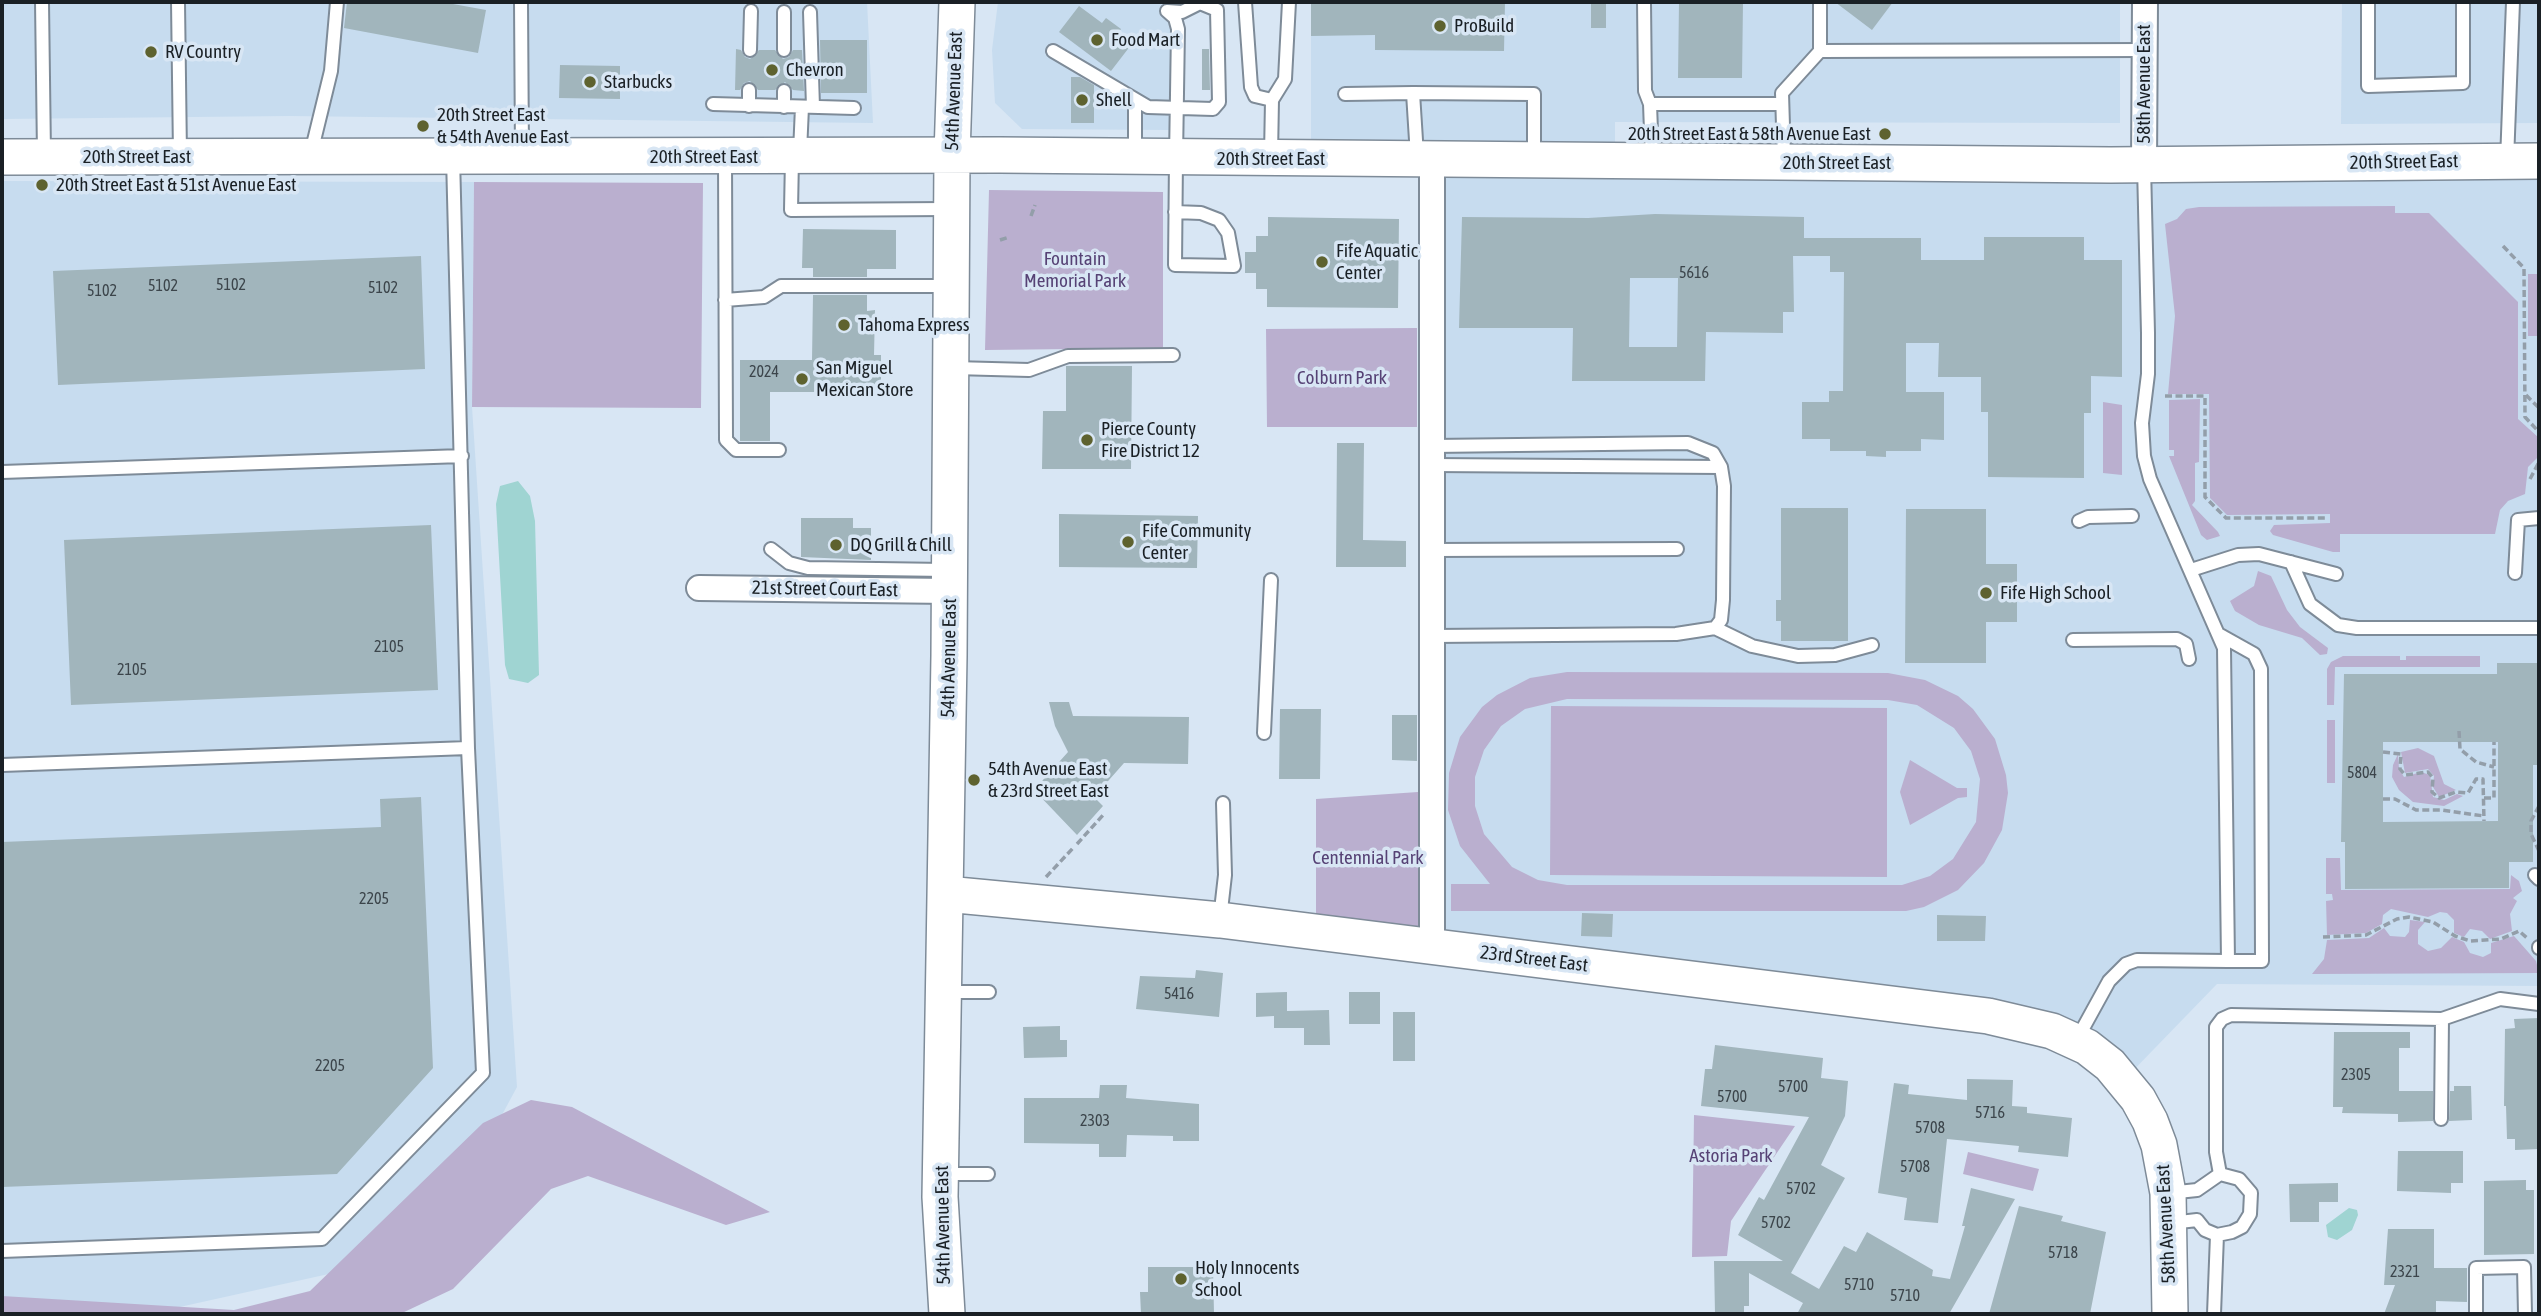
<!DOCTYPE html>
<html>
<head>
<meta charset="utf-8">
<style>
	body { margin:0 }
	#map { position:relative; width:2541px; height:1316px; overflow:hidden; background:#d8e6f4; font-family:"Asap Condensed",sans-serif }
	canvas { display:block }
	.frame { position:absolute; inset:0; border:4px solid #1a2025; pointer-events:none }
</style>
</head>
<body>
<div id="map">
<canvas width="2541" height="1316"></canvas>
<div class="frame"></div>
</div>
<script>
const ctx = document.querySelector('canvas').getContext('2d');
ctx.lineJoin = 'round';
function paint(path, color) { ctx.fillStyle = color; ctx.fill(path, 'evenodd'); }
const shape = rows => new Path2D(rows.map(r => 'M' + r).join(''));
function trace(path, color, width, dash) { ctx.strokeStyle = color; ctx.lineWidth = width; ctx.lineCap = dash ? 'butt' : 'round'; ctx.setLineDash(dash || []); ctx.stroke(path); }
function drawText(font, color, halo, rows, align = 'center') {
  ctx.font = font + ' "Asap Condensed",sans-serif'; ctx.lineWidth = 7; ctx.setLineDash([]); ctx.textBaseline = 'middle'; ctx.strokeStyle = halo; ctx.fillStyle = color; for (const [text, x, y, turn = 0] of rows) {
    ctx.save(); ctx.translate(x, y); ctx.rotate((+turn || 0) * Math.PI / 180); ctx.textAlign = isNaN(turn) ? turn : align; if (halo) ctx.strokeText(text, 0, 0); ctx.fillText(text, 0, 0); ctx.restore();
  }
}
paint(shape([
	[2,2,867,2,873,123,289,116,2,119],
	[998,2,1172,2,1171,130,1022,129,995,103,992,50],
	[1311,2,2120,2,2120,123,1615,122,1615,161,2539,161,2539,986,2217,984,2124,1080,2087,1047,1432,947,1432,160,1311,159],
	[2342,2,2539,2,2539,123,2341,124],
	[2,181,474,182,472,407,517,1087,428,1252,148,1314,2,1314]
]), '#c7dcef');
paint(shape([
	[474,182,703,183,701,408,472,407],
	[989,190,1163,192,1163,348,985,350],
	[2395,206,2395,213,2429,213,2518,302,2518,419,2539,438,2539,456,2528,467,2525,494,2508,501,2500,510,2495,534,2340,534,2340,552,2333,552,2273,535,2270,531,2274,525,2330,523,2330,514,2227,515,2210,498,2209,394,2168,394,2175,316,2165,224,2177,219,2186,209,2199,207],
	[2528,274,2539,274,2539,336,2528,336],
	[1417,328,1417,427,1267,427,1266,329],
	[2200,399,2199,462,2195,463,2195,501,2192,505,2218,532,2220,536,2207,540,2201,535,2169,456,2174,456,2174,450,2169,450,2169,400],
	[2103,402,2122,405,2122,475,2103,473],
	[2258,571,2271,576,2287,610,2300,627,2328,648,2327,654,2320,655,2302,638,2259,625,2235,611,2230,601,2254,586],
	[2343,656,2400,656,2400,660,2406,660,2406,656,2480,656,2480,667,2335,667,2334,705,2327,705,2327,669,2331,662],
	[1567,672,1888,673,1925,680,1958,696,1973,709,1995,739,2006,775,2008,793,2002,830,1984,863,1958,890,1924,907,1906,911,1451,911,1451,884,1490,884,1460,846,1448,810,1449,773,1460,737,1482,707,1497,695,1530,678],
	[1567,699,1888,700,1917,705,1954,728,1971,751,1980,779,1976,822,1953,859,1930,876,1902,885,1567,885,1538,880,1512,867,1484,834,1475,806,1475,777,1484,750,1501,726,1525,709],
	[1551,706,1887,708,1887,877,1550,875],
	[2327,720,2335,720,2335,783,2327,783],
	[2418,748,2434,756,2444,784,2456,790,2439,797,2433,787,2434,776,2428,769,2405,773,2401,752],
	[2398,754,2399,769,2404,777,2421,772,2430,775,2433,797,2444,800,2457,794,2463,796,2444,806,2413,802,2399,790,2392,777,2393,765],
	[1910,760,1957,788,1967,788,1967,797,1958,798,1910,825,1900,792],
	[1418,792,1420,938,1316,918,1316,799],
	[2326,858,2340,858,2341,890,2510,889,2511,875,2519,881,2522,891,2513,898,2517,901,2510,914,2512,931,2490,939,2482,931,2470,929,2464,937,2454,933,2454,920,2447,913,2440,912,2428,917,2391,909,2383,915,2382,924,2366,933,2327,935,2326,901,2333,900,2332,894,2326,894],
	[2410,920,2425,922,2418,930,2418,944,2428,951,2441,948,2452,937,2464,942,2470,953,2483,957,2491,953,2491,943,2514,936,2536,961,2539,973,2312,974,2324,959,2327,940,2369,938,2384,928,2390,936,2405,937,2409,932],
	[531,1100,572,1107,770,1212,726,1225,588,1176,551,1189,453,1289,400,1314,2,1314,2,1296,234,1310,310,1291,483,1123],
	[1694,1115,1795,1126,1731,1221,1727,1256,1692,1257],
	[1968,1152,2039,1169,2033,1191,1963,1174]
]), '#baafcf');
paint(shape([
	[518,481,530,496,535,521,539,675,528,683,509,679,505,665,496,504,500,486],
	[2349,1208,2357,1210,2358,1215,2352,1230,2337,1240,2328,1237,2326,1225]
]), '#9fd4d2');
paint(shape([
	[347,2,442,2,486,10,478,53,344,28],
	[1311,2,1505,2,1504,51,1375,50,1375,35,1311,36],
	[1591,2,1606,2,1606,28,1591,28],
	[1679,2,1743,2,1742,78,1678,78],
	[1835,2,1893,2,1872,30],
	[1079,6,1102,23,1106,18,1121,29,1117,35,1131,45,1111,71,1059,32],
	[820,40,867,40,867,93,821,93],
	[736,49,741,50,745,57,750,59,759,50,775,50,783,59,789,57,793,50,802,50,804,91,793,90,785,82,775,90,758,90,750,81,744,83,740,90,735,90],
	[1202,49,1209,49,1210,90,1202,90],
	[560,65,620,66,620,99,559,98],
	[1071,77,1080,77,1094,85,1094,123,1071,123],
	[1655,214,1804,217,1804,238,1921,238,1921,260,1984,260,1984,237,2084,237,2084,260,2122,260,2122,377,2091,376,2091,413,2084,413,2084,478,1988,477,1988,412,1981,412,1981,377,1938,377,1939,343,1906,343,1906,392,1944,392,1944,440,1921,439,1921,451,1886,451,1886,457,1866,456,1866,451,1830,451,1830,439,1802,439,1802,402,1829,402,1829,391,1843,391,1844,272,1830,272,1830,256,1793,256,1794,312,1783,312,1783,333,1706,332,1705,381,1572,381,1573,328,1459,328,1462,217,1588,218],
	[1630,278,1678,278,1677,347,1629,347],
	[1268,217,1399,219,1398,308,1267,307,1267,289,1256,289,1256,273,1245,273,1245,252,1256,252,1256,236,1268,236],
	[803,229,896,230,896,269,867,269,867,277,813,277,813,268,802,268],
	[421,256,425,369,58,385,53,271],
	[813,295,867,295,867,311,875,310,874,355,881,355,881,392,770,392,770,441,740,441,740,360,812,360],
	[1066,366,1132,366,1131,469,1042,469,1043,411,1066,411],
	[1337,443,1364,443,1363,540,1406,541,1406,567,1336,567],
	[1781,508,1848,508,1848,641,1781,641,1781,621,1776,621,1776,600,1781,600],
	[1906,509,1986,509,1986,564,2017,564,2017,622,1986,622,1986,663,1905,663],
	[1059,514,1198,516,1197,568,1059,567],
	[801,518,853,518,853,528,871,528,871,560,801,557],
	[431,525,438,690,71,705,64,540],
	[2497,663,2539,663,2539,765,2533,765,2533,862,2509,862,2509,888,2345,889,2345,842,2341,842,2344,674,2497,674],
	[2383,742,2498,742,2498,821,2383,822],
	[1049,702,1069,702,1073,716,1189,717,1188,764,1124,763,1094,797,1103,806,1077,835,1034,790,1068,752,1055,726],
	[1280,709,1321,709,1320,779,1279,779],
	[1392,715,1417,715,1417,761,1392,760],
	[421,797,433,1068,337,1174,2,1187,2,842,381,827,380,799],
	[1582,913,1613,914,1612,937,1581,936],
	[1937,915,1986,916,1985,941,1937,941],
	[1196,970,1223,973,1219,1017,1136,1009,1140,976,1195,978],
	[1287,992,1287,1011,1329,1010,1330,1045,1304,1045,1304,1028,1274,1028,1274,1016,1256,1017,1256,993],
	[1349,992,1380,992,1380,1024,1349,1024],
	[1393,1012,1415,1012,1415,1061,1393,1061],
	[2539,1018,2539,1149,2515,1150,2515,1139,2507,1139,2506,1106,2504,1106,2505,1029,2515,1028,2514,1019],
	[1060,1026,1060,1040,1067,1040,1067,1057,1024,1058,1023,1027],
	[2334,1032,2410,1032,2410,1048,2399,1048,2399,1091,2433,1091,2433,1121,2398,1122,2398,1114,2342,1113,2343,1107,2333,1107],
	[1715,1045,1823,1058,1821,1078,1848,1081,1845,1116,1821,1165,1845,1178,1791,1273,1819,1289,1844,1246,1856,1252,1867,1232,1933,1270,1932,1276,1950,1279,1965,1226,1962,1226,1971,1188,2015,1199,1949,1314,1797,1314,1803,1303,1749,1273,1749,1306,1744,1306,1744,1314,1715,1314,1714,1261,1783,1261,1738,1235,1759,1197,1764,1200,1809,1117,1701,1106,1705,1069,1712,1069],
	[1967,1079,2013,1080,2012,1106,2027,1107,2027,1113,2072,1118,2068,1157,2018,1152,2019,1146,1947,1139,1938,1223,1904,1220,1907,1198,1878,1193,1894,1083,1909,1085,1908,1094,1967,1100],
	[1100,1085,1127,1085,1126,1098,1199,1104,1199,1141,1173,1141,1173,1136,1127,1135,1126,1157,1099,1157,1099,1144,1024,1143,1024,1098,1099,1098],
	[2454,1086,2471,1086,2472,1120,2449,1121,2450,1091,2454,1091],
	[2398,1151,2463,1151,2463,1183,2451,1183,2451,1193,2397,1191],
	[2526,1180,2526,1190,2534,1190,2534,1254,2484,1255,2484,1181],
	[2338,1183,2338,1202,2319,1202,2319,1222,2290,1222,2289,1184],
	[2019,1206,2063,1216,2061,1221,2106,1232,2090,1314,1989,1314],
	[2388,1229,2434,1229,2434,1268,2467,1268,2467,1302,2436,1301,2436,1314,2384,1314,2395,1285,2384,1285],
	[1148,1267,1213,1267,1214,1314,1141,1314,1140,1292,1148,1292]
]), '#a1b5bc');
const lane = shape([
	[42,2,44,154],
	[178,2,180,155],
	[521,2,522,155],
	[1245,2,1251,87,1255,96,1272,100],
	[1644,2,1645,91,1650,104,1652,158],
	[2368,2,2368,86,2463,83,2463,2],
	[1167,11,1175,18,1178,29,1176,158,1175,265,1234,266,1228,233,1219,220,1201,213,1175,212],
	[784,12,784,50],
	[810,12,813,107],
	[750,50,751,11],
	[1053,51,1148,107,1213,109,1219,102,1217,10,1200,3,1182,12,1167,11],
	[1820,51,2144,50],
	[784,91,784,107],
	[1413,93,1534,94,1534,158],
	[1345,94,1413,93,1417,156],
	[1135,101,1135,153],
	[713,104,854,108],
	[1650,104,1782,104],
	[749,106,749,90],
	[800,152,802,107],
	[311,153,331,71,337,2],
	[1271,155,1272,100,1285,79,1289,2],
	[725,157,726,440,736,450,779,450],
	[792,158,791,210,948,209],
	[1784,159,1782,93,1820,51,1820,2],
	[2507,161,2513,2],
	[725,300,764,297,781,286,948,286],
	[954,368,1029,370,1068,356,1173,355],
	[1432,446,1688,443,1713,453,1721,467,1724,486,1723,600,1721,620,1715,628,1676,634,1433,636],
	[1432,465,1721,467],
	[2,472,462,456],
	[2079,521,2088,517,2132,516],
	[771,549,789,563,808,568,946,570],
	[1433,550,1677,549],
	[2291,562,2310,604,2338,625,2357,628,2539,628],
	[2191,570,2238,555,2259,554,2336,574],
	[2515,573,2518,520,2539,518],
	[1715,628,1752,646,1798,656,1835,655,1872,645],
	[2220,635,2254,654,2261,669,2262,961,2228,961],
	[2073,640,2177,639,2186,644,2189,659],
	[1264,733,1271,580],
	[2,765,468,748],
	[2535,875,2539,879],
	[1220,919,1225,875,1223,803],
	[2539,948,2539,947],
	[945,992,989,992],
	[2076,1041,2109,981,2126,964,2137,960,2228,961,2224,648,2150,479,2144,456,2142,423,2148,374,2148,333,2144,166],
	[2441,1119,2442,1019],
	[941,1174,988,1174],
	[2220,1174,2216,1152,2216,1027,2222,1019,2231,1015,2442,1019,2500,999,2539,1004],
	[2168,1193,2197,1190,2220,1174,2239,1179,2251,1193,2250,1214,2242,1227,2232,1232,2217,1235,2205,1230,2197,1220,2171,1223],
	[2,1251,322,1239,483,1073,468,748,453,157],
	[2214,1314,2217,1235],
	[2476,1314,2476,1268,2524,1267,2525,1314]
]);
const street = shape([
	[1432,160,1432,947],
	[2144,165,2145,2],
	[699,588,950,591]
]);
const secondary = shape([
	[2,157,1000,155,2111,165,2539,161],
	[946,894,1220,920,1988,1016,2052,1031,2087,1047,2110,1065,2138,1099,2150,1121,2159,1145,2168,1193,2170,1314],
	[947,1314,940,1197,949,656,952,155,957,2]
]);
trace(lane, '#7e8b98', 16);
trace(street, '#7e8b98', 28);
trace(secondary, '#7e8b98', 38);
trace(shape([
	[1031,216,1035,205],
	[1000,240,1009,237],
	[2503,246,2524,268,2525,417,2539,432],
	[2526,395,2539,408],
	[2165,396,2205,396,2205,497,2226,518,2327,518],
	[2530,479,2539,462],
	[2459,731,2460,749,2476,762,2494,767],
	[2383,752,2401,754,2400,769,2405,775,2428,772,2433,778,2432,792,2439,798,2456,792,2468,793,2476,779,2483,779,2484,821],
	[2484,798,2494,798,2494,742],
	[2383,799,2395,799,2416,810,2441,810,2484,816],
	[2539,806,2531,821,2531,834,2539,851],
	[1077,844,1104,814],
	[1046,877,1074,847],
	[2323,937,2366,935,2397,919,2409,917,2433,922,2455,936,2470,941,2501,939,2519,931,2527,938]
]), '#939ea9', 3.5, [7, 3.5]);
trace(lane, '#fff', 12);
trace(street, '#fff', 24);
trace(secondary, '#fff', 35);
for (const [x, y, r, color] of [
	[1440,26,7,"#5e622f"],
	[1097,40,7,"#5e622f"],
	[151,52,7,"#5e622f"],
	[772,70,7,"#5e622f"],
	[590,82,7,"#5e622f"],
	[1082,100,7,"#5e622f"],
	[423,126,7,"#5e622f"],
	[1885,134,7,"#5e622f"],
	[42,185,7,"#5e622f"],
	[1322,262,7,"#5e622f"],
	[844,325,7,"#5e622f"],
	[802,379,7,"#5e622f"],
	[1087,440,7,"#5e622f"],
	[1128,542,7,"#5e622f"],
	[836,545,7,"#5e622f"],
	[1986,593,7,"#5e622f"],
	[974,780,7,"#5e622f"],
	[1181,1279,7,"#5e622f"]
]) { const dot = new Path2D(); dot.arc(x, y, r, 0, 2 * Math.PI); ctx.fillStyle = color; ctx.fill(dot); trace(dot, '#d8e6f4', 2.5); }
drawText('16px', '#3c454b', null, [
	["5616",1694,273],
	["5102",231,285],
	["5102",163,286],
	["5102",383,288],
	["5102",102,291],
	["2024",764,372],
	["2105",389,647],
	["2105",132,670],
	["5804",2362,773],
	["2205",374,899],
	["5416",1179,994],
	["2205",330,1066],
	["2305",2356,1075],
	["5700",1793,1087],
	["5700",1732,1097],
	["5716",1990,1113],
	["2303",1095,1121],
	["5708",1930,1128],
	["5708",1915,1167],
	["5702",1801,1189],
	["5702",1776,1223],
	["5718",2063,1253],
	["2321",2405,1272],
	["5710",1859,1285],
	["5710",1905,1296]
]);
drawText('19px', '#1a2025', '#d8e6f4', [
	["ProBuild",1454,26],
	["Food Mart",1111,40],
	["RV Country",165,52],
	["Chevron",786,70],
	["Starbucks",604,82],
	["Shell",1096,100],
	["20th Street East",437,115],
	["& 54th Avenue East",437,137],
	["20th Street East & 58th Avenue East",1871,134,"right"],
	["20th Street East & 51st Avenue East",56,185],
	["Fife Aquatic",1336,251],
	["Center",1336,273],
	["Tahoma Express",858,325],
	["San Miguel",816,368],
	["Mexican Store",816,390],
	["Pierce County",1101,429],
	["Fire District 12",1101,451],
	["Fife Community",1142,531],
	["Center",1142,553],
	["DQ Grill & Chill",850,545],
	["Fife High School",2000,593],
	["54th Avenue East",988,769],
	["& 23rd Street East",988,791],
	["Holy Innocents",1195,1268],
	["School",1195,1290]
], 'left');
drawText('19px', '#1a2025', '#d8e6f4', [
	["58th Avenue East",2144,84,-90],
	["54th Avenue East",954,91,-88],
	["20th Street East",137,157],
	["20th Street East",704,157],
	["20th Street East",1271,159],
	["20th Street East",2404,162,-1],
	["20th Street East",1837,163],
	["21st Street Court East",825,589,1],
	["54th Avenue East",949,658,-89],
	["23rd Street East",1534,959,7],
	["58th Avenue East",2166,1224,-93],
	["54th Avenue East",943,1225,-91]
]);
drawText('19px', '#564275', '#d8e6f4', [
	["Fountain",1075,259],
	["Memorial Park",1075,281],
	["Colburn Park",1342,378],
	["Centennial Park",1368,858],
	["Astoria Park",1731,1156]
]);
</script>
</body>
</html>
